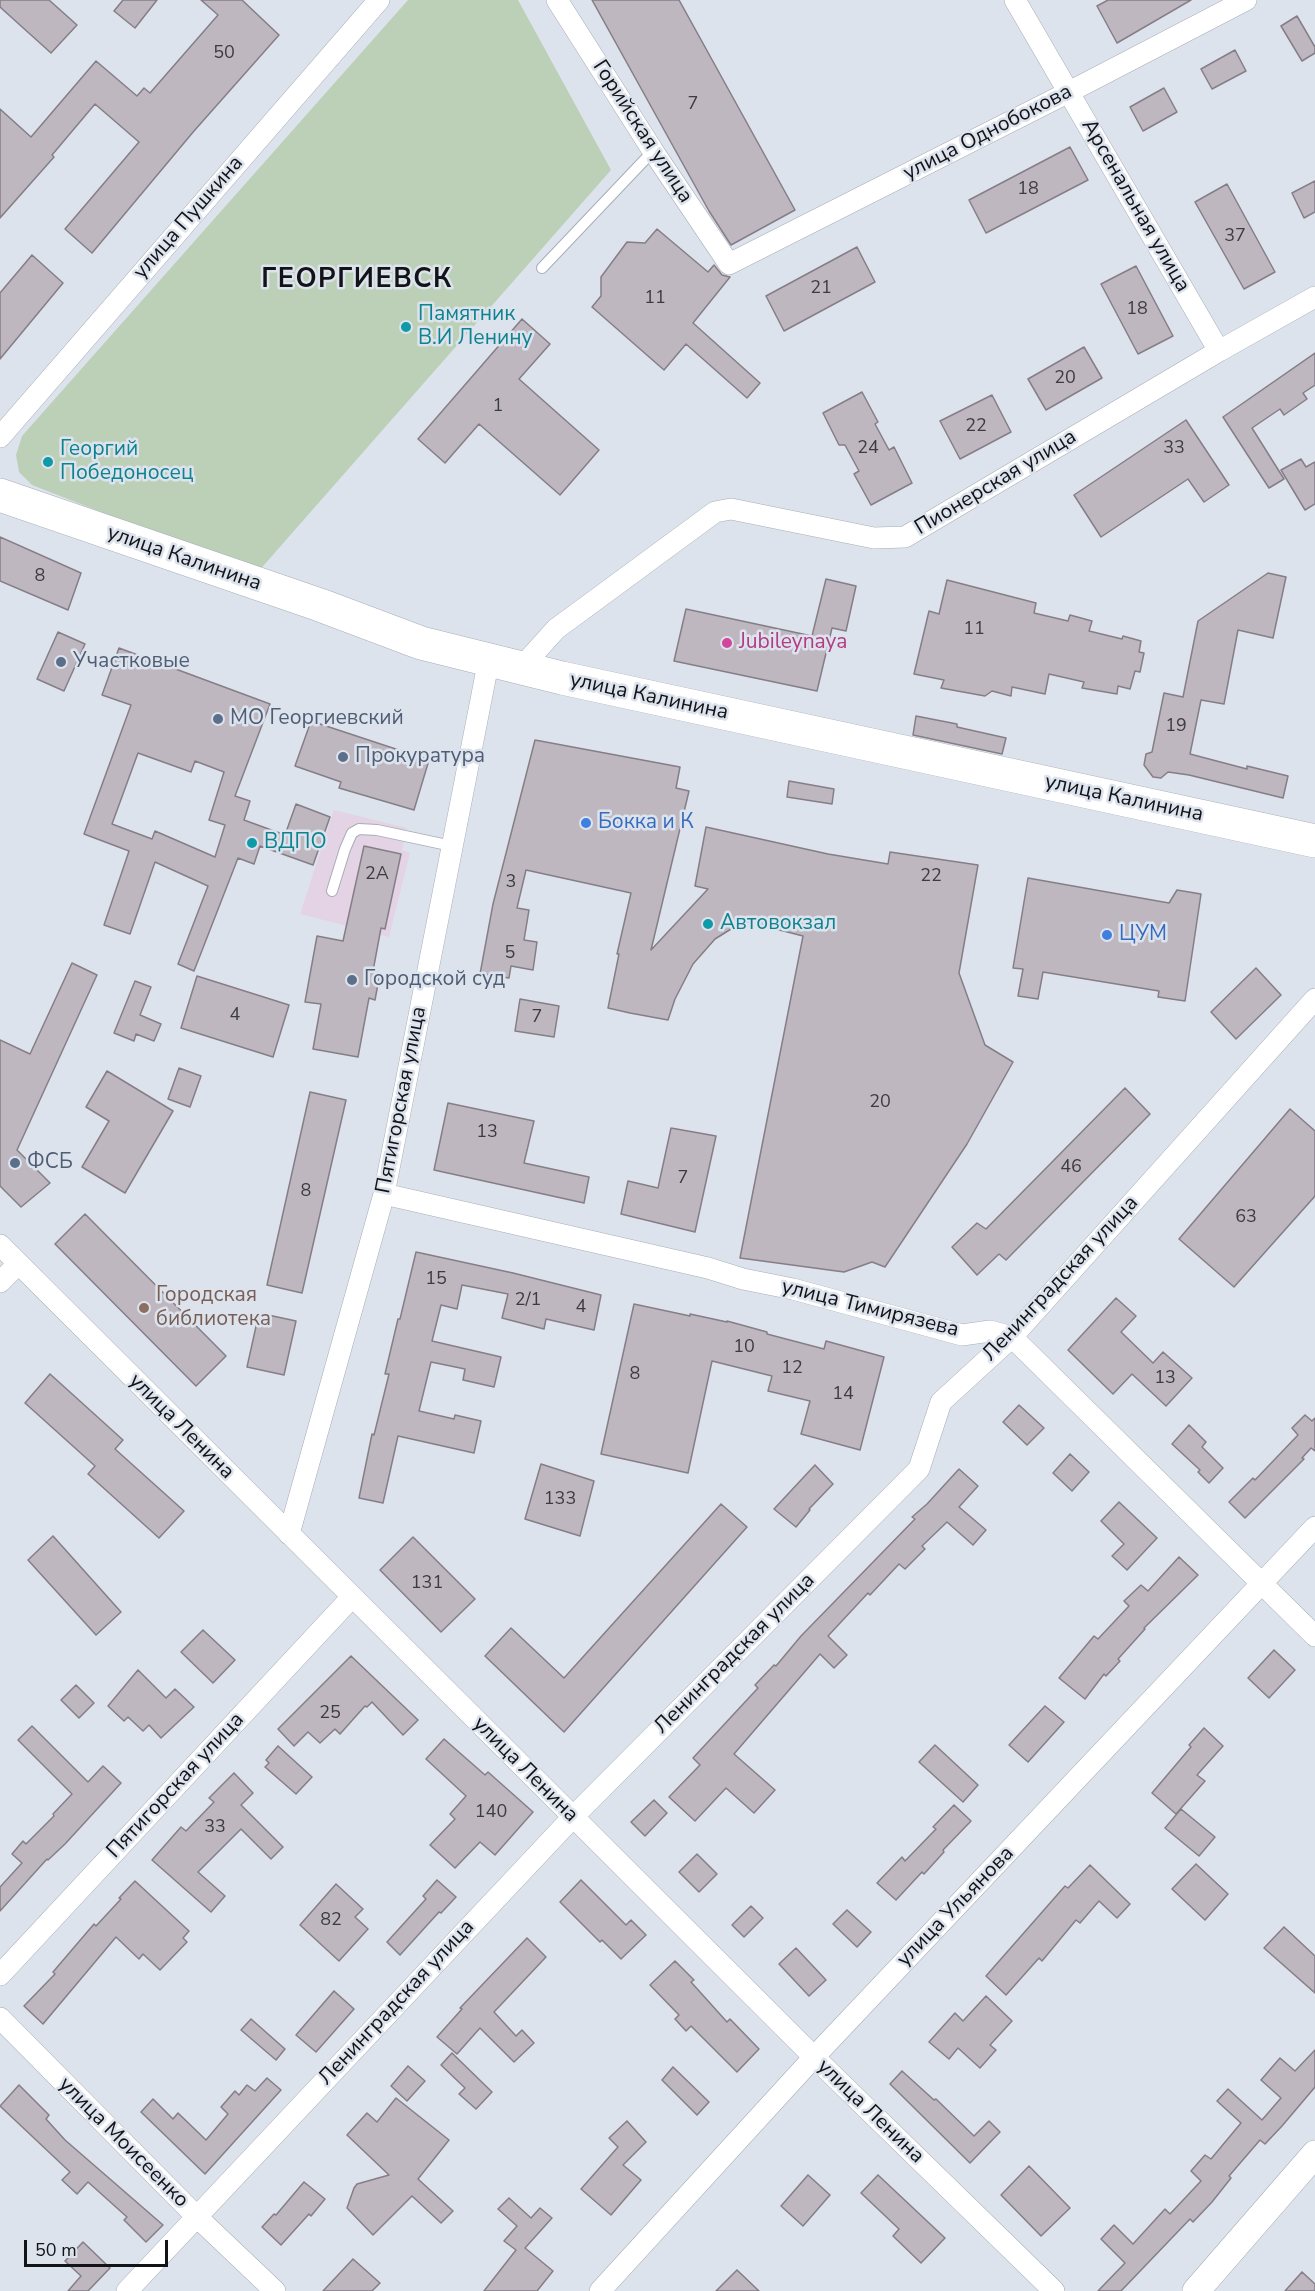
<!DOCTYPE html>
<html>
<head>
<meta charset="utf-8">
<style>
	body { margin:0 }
	#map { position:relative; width:1315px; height:2291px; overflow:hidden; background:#dde3ed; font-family:"Nunito Sans",sans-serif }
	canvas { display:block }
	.scale { position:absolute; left:24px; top:2240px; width:144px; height:27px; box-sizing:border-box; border:3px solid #111316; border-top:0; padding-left:8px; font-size:18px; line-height:21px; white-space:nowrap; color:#111316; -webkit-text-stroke:4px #dde3ed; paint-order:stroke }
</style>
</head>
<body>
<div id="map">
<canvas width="1315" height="2291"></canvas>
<div class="scale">50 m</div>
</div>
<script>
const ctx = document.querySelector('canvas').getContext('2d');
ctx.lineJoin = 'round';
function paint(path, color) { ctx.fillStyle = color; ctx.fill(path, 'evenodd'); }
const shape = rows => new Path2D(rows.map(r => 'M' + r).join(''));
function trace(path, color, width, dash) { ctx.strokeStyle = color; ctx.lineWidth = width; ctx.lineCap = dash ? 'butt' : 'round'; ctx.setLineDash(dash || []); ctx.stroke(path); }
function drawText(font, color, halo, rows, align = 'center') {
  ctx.font = font + ' "Nunito Sans",sans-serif'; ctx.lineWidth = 5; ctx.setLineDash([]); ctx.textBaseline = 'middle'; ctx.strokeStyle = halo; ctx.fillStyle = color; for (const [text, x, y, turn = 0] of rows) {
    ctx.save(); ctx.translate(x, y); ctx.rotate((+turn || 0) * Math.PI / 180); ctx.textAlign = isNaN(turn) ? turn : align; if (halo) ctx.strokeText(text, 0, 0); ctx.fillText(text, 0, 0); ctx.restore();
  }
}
paint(shape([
	[334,810,407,828,402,850,410,853,389,937,300,914]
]), '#e3d3e5');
paint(shape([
	[408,0,518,0,611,170,257,573,32,485,19,472,16,455,22,436]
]), '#bccfb7');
const building = shape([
	[0,0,49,0,77,25,51,53,0,7,0,0],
	[123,0,157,0,135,28,114,11,123,0],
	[201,0,242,0,279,35,194,131,92,253,65,229,139,142,95,104,52,155,54,157,0,218,0,109,31,137,96,61,137,96,144,88,150,93,218,15,201,0],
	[592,0,679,0,795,210,731,245,709,211,592,0],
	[1108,0,1191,0,1117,43,1097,6,1108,0],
	[1297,16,1315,47,1315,53,1302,61,1281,26,1297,16],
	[1235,50,1246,71,1212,89,1201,69,1235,50],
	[1164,88,1177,112,1143,131,1130,107,1164,88],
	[1070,147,1088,180,986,233,969,200,1070,147],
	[1315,181,1315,212,1304,218,1292,193,1315,181],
	[1227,184,1275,272,1244,289,1195,202,1227,184],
	[657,229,708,272,714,265,722,275,730,277,693,323,760,383,747,398,686,344,664,370,592,307,601,296,601,277,627,242,645,243,657,229],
	[857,247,875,282,784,331,766,296,857,247],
	[32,255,63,283,0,359,0,293,32,255],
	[1136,266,1173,336,1138,354,1101,284,1136,266],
	[522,319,550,344,519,379,599,450,560,495,479,424,445,463,418,439,522,319],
	[1084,347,1102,378,1046,410,1028,379,1084,347],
	[1315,353,1315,385,1303,393,1307,399,1284,415,1280,409,1252,428,1284,479,1269,488,1223,417,1315,353],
	[862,392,878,422,875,424,889,450,894,447,912,483,871,505,854,474,859,471,845,445,839,445,823,413,862,392],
	[992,395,1011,432,960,459,940,421,992,395],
	[1186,420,1229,485,1204,502,1188,479,1101,537,1074,495,1186,420],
	[1301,459,1306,467,1315,462,1315,504,1305,510,1281,470,1301,459],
	[0,537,81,573,68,610,0,581,0,537],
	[1268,573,1286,577,1273,638,1238,630,1224,704,1201,700,1190,754,1247,769,1247,766,1288,776,1283,798,1189,775,1168,772,1161,778,1153,777,1144,765,1146,754,1152,752,1164,693,1183,697,1198,621,1268,573],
	[826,579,856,586,846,631,832,628,817,691,674,661,686,609,812,636,826,579],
	[947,580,1036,603,1034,613,1068,621,1070,615,1092,621,1089,631,1122,639,1123,636,1141,641,1139,652,1144,653,1140,672,1135,671,1130,689,1118,686,1117,694,1082,688,1084,682,1049,674,1045,694,1012,687,1011,696,992,691,985,696,941,688,944,680,914,674,929,611,939,614,947,580],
	[58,632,85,644,64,691,37,679,58,632],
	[119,648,270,704,235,796,250,801,244,820,285,835,296,804,330,817,313,865,260,846,254,864,238,858,194,971,178,964,208,886,155,862,130,934,104,925,129,851,84,834,131,705,102,695,119,648],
	[138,753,191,772,195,761,224,772,209,820,225,825,215,857,155,831,152,839,112,824,138,753],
	[916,716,957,724,957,727,1006,738,1002,754,913,735,916,716],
	[311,721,429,760,414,810,339,788,341,782,295,766,311,721],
	[535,740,680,767,676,788,689,791,651,950,708,889,695,886,706,827,828,854,888,864,890,852,978,865,959,973,985,1045,1013,1062,967,1144,885,1267,872,1262,844,1272,740,1258,803,936,744,921,715,939,693,964,675,999,668,1020,630,1013,608,1008,619,954,617,954,631,893,526,870,517,908,529,910,524,940,537,942,533,970,511,966,509,978,480,974,493,904,535,740],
	[789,781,834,789,832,804,787,797,789,781],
	[364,846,401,854,385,929,381,928,373,971,380,973,375,1000,369,998,358,1057,313,1049,321,1004,305,1002,317,936,343,941,364,846],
	[1028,878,1169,903,1177,890,1201,894,1185,1001,1158,997,1159,991,1043,972,1038,999,1018,996,1023,969,1013,968,1028,878],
	[72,963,97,975,17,1150,50,1183,21,1207,0,1186,0,1040,30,1054,72,963],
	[1256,968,1281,995,1236,1039,1211,1012,1256,968],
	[197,976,289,1005,273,1057,181,1028,197,976],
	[135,981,151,987,140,1015,161,1024,154,1041,136,1034,134,1041,114,1033,135,981],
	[520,999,559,1006,554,1037,515,1031,520,999],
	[179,1068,201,1076,190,1107,168,1099,179,1068],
	[107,1071,173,1111,125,1193,82,1167,109,1121,86,1107,107,1071],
	[1125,1088,1150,1114,1006,1260,999,1254,977,1275,952,1247,977,1223,986,1229,1125,1088],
	[310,1092,346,1100,302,1293,267,1285,310,1092],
	[448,1103,534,1121,524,1163,589,1177,584,1203,434,1170,448,1103],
	[1290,1109,1315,1131,1315,1196,1234,1287,1179,1239,1290,1109],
	[671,1128,716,1136,695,1232,621,1214,628,1181,658,1188,671,1128],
	[85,1214,226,1356,196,1386,55,1244,85,1214],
	[416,1252,513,1273,601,1295,594,1330,546,1319,544,1329,502,1318,508,1294,462,1285,457,1309,441,1305,432,1341,501,1357,494,1387,463,1380,465,1369,431,1362,419,1411,454,1419,455,1415,481,1421,474,1453,398,1436,383,1503,359,1498,372,1434,374,1435,389,1374,385,1374,398,1319,400,1319,416,1252],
	[1116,1298,1136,1316,1121,1332,1153,1363,1163,1352,1192,1378,1166,1406,1132,1374,1113,1394,1068,1350,1116,1298],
	[634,1304,690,1316,690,1314,727,1322,727,1321,767,1332,767,1334,824,1349,826,1341,884,1357,860,1450,801,1434,810,1401,768,1391,772,1376,712,1361,688,1473,601,1454,634,1304],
	[259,1313,296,1321,284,1375,247,1367,259,1313],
	[50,1374,123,1440,115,1449,184,1511,159,1538,88,1474,95,1466,25,1403,50,1374],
	[1019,1405,1044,1428,1027,1445,1003,1422,1019,1405],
	[1305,1415,1312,1421,1315,1418,1315,1451,1311,1448,1302,1458,1304,1459,1245,1518,1229,1502,1253,1478,1255,1480,1298,1435,1292,1428,1305,1415],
	[1189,1425,1206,1442,1202,1447,1223,1468,1209,1483,1198,1472,1200,1470,1172,1444,1189,1425],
	[1070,1454,1089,1472,1072,1491,1053,1473,1070,1454],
	[541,1464,594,1481,580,1536,525,1519,541,1464],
	[815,1465,833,1484,809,1509,810,1510,796,1527,774,1509,815,1465],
	[959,1469,978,1486,959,1507,986,1530,973,1545,947,1522,922,1546,925,1549,905,1569,899,1564,870,1595,868,1593,828,1636,847,1655,834,1668,820,1654,734,1754,775,1790,754,1813,726,1788,695,1821,669,1797,700,1765,693,1758,758,1688,755,1685,774,1665,776,1666,801,1636,915,1519,912,1517,927,1504,959,1469],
	[1119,1502,1157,1538,1127,1570,1112,1556,1124,1544,1101,1521,1119,1502],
	[721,1504,747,1527,564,1732,485,1656,511,1628,564,1678,721,1504],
	[53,1536,121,1612,96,1635,28,1560,53,1536],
	[413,1537,475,1599,441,1632,380,1570,413,1537],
	[1179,1557,1198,1575,1144,1628,1145,1629,1118,1659,1120,1661,1106,1676,1104,1674,1085,1699,1059,1678,1094,1636,1098,1639,1129,1606,1124,1601,1141,1585,1148,1591,1179,1557],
	[203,1630,235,1660,213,1683,181,1652,203,1630],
	[1274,1650,1295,1670,1269,1698,1248,1678,1274,1650],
	[351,1656,418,1720,403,1735,372,1702,367,1707,365,1706,340,1734,335,1729,320,1743,308,1732,294,1746,278,1729,351,1656],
	[138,1670,166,1698,175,1689,194,1707,161,1738,149,1725,143,1731,128,1717,124,1721,108,1706,138,1670],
	[76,1685,94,1703,79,1718,61,1700,76,1685],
	[1045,1706,1064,1722,1028,1762,1009,1745,1045,1706],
	[32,1726,88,1782,103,1766,121,1783,65,1844,48,1860,47,1859,0,1911,0,1887,22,1863,12,1854,23,1841,26,1844,54,1816,53,1814,72,1794,18,1740,32,1726],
	[1204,1728,1223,1746,1197,1775,1205,1781,1176,1814,1152,1793,1191,1747,1189,1745,1204,1728],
	[444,1739,485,1775,488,1772,533,1812,495,1855,480,1842,455,1868,430,1845,455,1819,450,1814,466,1796,426,1759,444,1739],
	[935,1745,978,1785,963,1802,919,1762,935,1745],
	[278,1746,312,1777,296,1794,265,1767,269,1763,266,1760,278,1746],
	[234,1773,253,1793,241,1805,283,1847,271,1859,241,1829,198,1872,225,1896,211,1912,152,1860,181,1827,186,1831,214,1802,209,1798,234,1773],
	[654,1800,667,1813,645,1836,631,1822,654,1800],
	[954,1805,971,1821,943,1850,944,1852,924,1874,922,1872,896,1900,877,1883,902,1857,905,1861,936,1829,933,1827,954,1805],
	[1181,1809,1215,1837,1199,1856,1165,1828,1181,1809],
	[697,1854,717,1874,699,1892,679,1872,697,1854],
	[1196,1864,1228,1894,1205,1920,1172,1889,1196,1864],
	[1090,1865,1130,1904,1117,1918,1099,1901,1080,1923,1076,1920,1042,1961,1039,1958,1006,1995,986,1976,1065,1886,1068,1888,1090,1865],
	[437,1880,456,1897,441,1913,439,1912,400,1955,387,1942,426,1899,423,1896,437,1880],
	[581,1880,626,1925,631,1920,646,1935,621,1959,602,1940,600,1942,560,1902,581,1880],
	[135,1881,189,1931,183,1938,187,1942,160,1970,143,1954,139,1959,116,1937,43,2024,24,2006,55,1974,53,1972,94,1924,96,1926,121,1899,119,1898,135,1881],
	[336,1884,363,1909,355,1917,368,1929,339,1961,300,1925,336,1884],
	[751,1906,763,1918,744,1937,732,1925,751,1906],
	[847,1910,871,1932,857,1947,833,1924,847,1910],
	[1284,1927,1315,1956,1315,1993,1264,1948,1284,1927],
	[527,1938,546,1957,494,2012,516,2036,522,2030,534,2043,514,2062,480,2028,457,2054,437,2037,462,2009,460,2008,527,1938],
	[796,1948,826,1980,809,1996,779,1964,796,1948],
	[675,1961,694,1980,691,1982,727,2022,730,2019,759,2049,737,2072,691,2026,686,2031,675,2019,679,2015,650,1985,675,1961],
	[334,1991,354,2009,316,2052,296,2035,334,1991],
	[986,1996,1012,2021,990,2045,996,2050,980,2068,958,2048,949,2059,929,2042,955,2013,963,2021,986,1996],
	[251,2019,285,2049,276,2060,241,2030,251,2019],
	[1315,2050,1315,2087,1282,2126,1265,2144,1260,2140,1229,2176,1231,2178,1212,2202,1193,2222,1190,2219,1121,2291,1098,2291,1125,2263,1101,2239,1114,2225,1133,2244,1165,2209,1170,2214,1201,2181,1191,2171,1205,2155,1211,2159,1241,2123,1217,2101,1228,2089,1262,2120,1281,2098,1261,2080,1280,2058,1295,2071,1315,2050],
	[452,2053,492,2092,476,2109,459,2094,465,2088,441,2065,452,2053],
	[408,2066,425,2081,407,2101,391,2086,408,2066],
	[673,2067,709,2102,697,2115,662,2080,673,2067],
	[902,2071,934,2100,936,2099,974,2136,989,2121,1000,2132,970,2163,890,2084,902,2071],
	[267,2078,281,2090,205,2174,141,2112,153,2099,173,2119,178,2113,206,2140,228,2114,221,2107,235,2091,239,2095,247,2085,255,2091,267,2078],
	[19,2085,49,2115,46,2119,65,2140,163,2225,146,2242,124,2220,127,2217,88,2182,77,2194,62,2180,70,2172,0,2106,19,2085],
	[396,2098,449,2140,418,2179,453,2211,441,2223,412,2196,373,2235,347,2208,354,2188,357,2184,389,2175,347,2135,367,2113,377,2122,396,2098],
	[627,2121,646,2142,623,2165,641,2180,611,2215,581,2189,618,2147,609,2138,627,2121],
	[1029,2166,1070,2208,1041,2236,1001,2195,1029,2166],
	[808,2175,830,2195,803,2226,781,2206,808,2175],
	[878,2175,945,2238,921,2263,893,2236,899,2229,861,2193,878,2175],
	[304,2182,325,2199,311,2216,309,2214,281,2245,262,2227,274,2214,276,2215,304,2182],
	[509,2198,531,2218,540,2208,552,2218,525,2248,553,2271,537,2291,484,2291,516,2250,504,2241,517,2226,498,2209,509,2198],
	[83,2242,110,2268,88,2291,68,2291,81,2276,65,2261,83,2242],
	[353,2259,380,2283,372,2291,323,2291,353,2259],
	[737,2270,759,2291,716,2291,737,2270],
	[1302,2272,1315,2284,1315,2291,1285,2291,1302,2272]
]);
paint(building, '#beb7c0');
trace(building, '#857e87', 1.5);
const service = shape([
	[542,268,653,151],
	[332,891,345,849,352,833,359,829,377,830,452,846]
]);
const minor = shape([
	[557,0,653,151,729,264,1069,92,1246,0],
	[1015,0,1219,351],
	[0,437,379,0],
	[521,668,556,629,715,512,731,509,874,538,905,537,1219,351,1315,297],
	[384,1194,708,1268,743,1279,793,1289,962,1335,990,1331,1012,1337,1315,1636],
	[0,1245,814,2057,1054,2291],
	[0,1282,18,1264],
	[289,1534,384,1194,489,659],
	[0,1975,352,1597],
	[0,2018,196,2216,275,2291],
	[127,2291,573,1817,919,1469,941,1402,1012,1337,1315,999],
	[600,2291,814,2057,1315,1527]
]);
const tertiary = shape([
	[1196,2291,1315,2154]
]);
const primary = shape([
	[0,495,320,605,421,643,562,678,1315,841]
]);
trace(service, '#a8adb6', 12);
trace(minor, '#a8adb6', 22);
trace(tertiary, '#a8adb6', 28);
trace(primary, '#a8adb6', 34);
trace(service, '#fff', 10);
trace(minor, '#fff', 21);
trace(tertiary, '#fff', 27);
trace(primary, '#fff', 33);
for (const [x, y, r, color] of [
	[406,327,6,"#0f9aa8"],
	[48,462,6,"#0f9aa8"],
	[727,643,6,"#d1479c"],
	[61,662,6,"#5c6f8a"],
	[218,719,6,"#5c6f8a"],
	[343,757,6,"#5c6f8a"],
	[586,823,6,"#3f7fe0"],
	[252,843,6,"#0f9aa8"],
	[708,924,6,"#0f9aa8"],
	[1107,935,6,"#3f7fe0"],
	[352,980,6,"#5c6f8a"],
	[15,1163,6,"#5c6f8a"],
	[144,1308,6,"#8d6e63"]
]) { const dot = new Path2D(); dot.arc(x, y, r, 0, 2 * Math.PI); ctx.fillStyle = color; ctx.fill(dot); trace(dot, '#dde3ed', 2); }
drawText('18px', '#3c3c40', null, [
	["50",224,54],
	["7",693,105],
	["18",1028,190],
	["37",1235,237],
	["21",821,289],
	["11",655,299],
	["18",1137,310],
	["20",1065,379],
	["1",498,407],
	["22",976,427],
	["24",868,449],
	["33",1174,449],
	["8",40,577],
	["11",974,630],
	["19",1176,727],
	["2А",377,875],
	["22",931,877],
	["3",511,883],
	["5",510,954],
	["4",235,1016],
	["7",537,1018],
	["20",880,1103],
	["13",487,1133],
	["46",1071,1168],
	["7",683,1179],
	["8",306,1192],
	["63",1246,1218],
	["15",436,1280],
	["2/1",528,1301],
	["4",581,1308],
	["10",744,1348],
	["12",792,1369],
	["8",635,1375],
	["13",1165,1379],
	["14",843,1395],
	["133",560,1500],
	["131",427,1584],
	["25",330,1714],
	["140",491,1813],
	["33",215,1828],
	["82",331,1921]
]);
drawText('21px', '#111316', '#dde3ed', [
	["Горийская улица",642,132,57],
	["улица Однобокова",988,133,-27],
	["Арсенальная улица",1135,206,60],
	["улица Пушкина",189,218,-49],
	["Пионерская улица",996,483,-31],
	["улица Калинина",184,559,19],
	["улица Калинина",649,697,12],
	["улица Калинина",1124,799,12],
	["Пятигорская улица",402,1100,-79],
	["Ленинградская улица",1061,1279,-47],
	["улица Тимирязева",870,1309,14],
	["улица Ленина",181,1427,45],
	["Ленинградская улица",735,1654,-45],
	["улица Ленина",525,1770,45],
	["Пятигорская улица",176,1786,-47],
	["улица Ульянова",956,1907,-46],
	["Ленинградская улица",397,2003,-47],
	["улица Ленина",870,2112,44],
	["улица Моисеенко",123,2143,45]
]);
drawText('21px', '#0d838f', '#dde3ed', [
	["Памятник",418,315],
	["В.И Ленину",418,339],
	["Георгий",60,450],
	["Победоносец",60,474],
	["ВДПО",264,843],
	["Автовокзал",720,924]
], 'left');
drawText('21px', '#b23c85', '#dde3ed', [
	["Jubileynaya",739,643]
], 'left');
drawText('21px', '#4e5e75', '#dde3ed', [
	["Участковые",73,662],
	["МО Георгиевский",230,719],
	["Прокуратура",355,757],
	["Городской суд",364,980],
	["ФСБ",27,1163]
], 'left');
drawText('21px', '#366cbe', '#dde3ed', [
	["Бокка и К",598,823],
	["ЦУМ",1119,935]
], 'left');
drawText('21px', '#785e54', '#dde3ed', [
	["Городская",156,1296],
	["библиотека",156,1320]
], 'left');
ctx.letterSpacing = '1.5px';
drawText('bold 27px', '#111316', '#dde3ed', [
	["ГЕОРГИЕВСК",357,280]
]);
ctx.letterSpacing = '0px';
</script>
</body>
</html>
